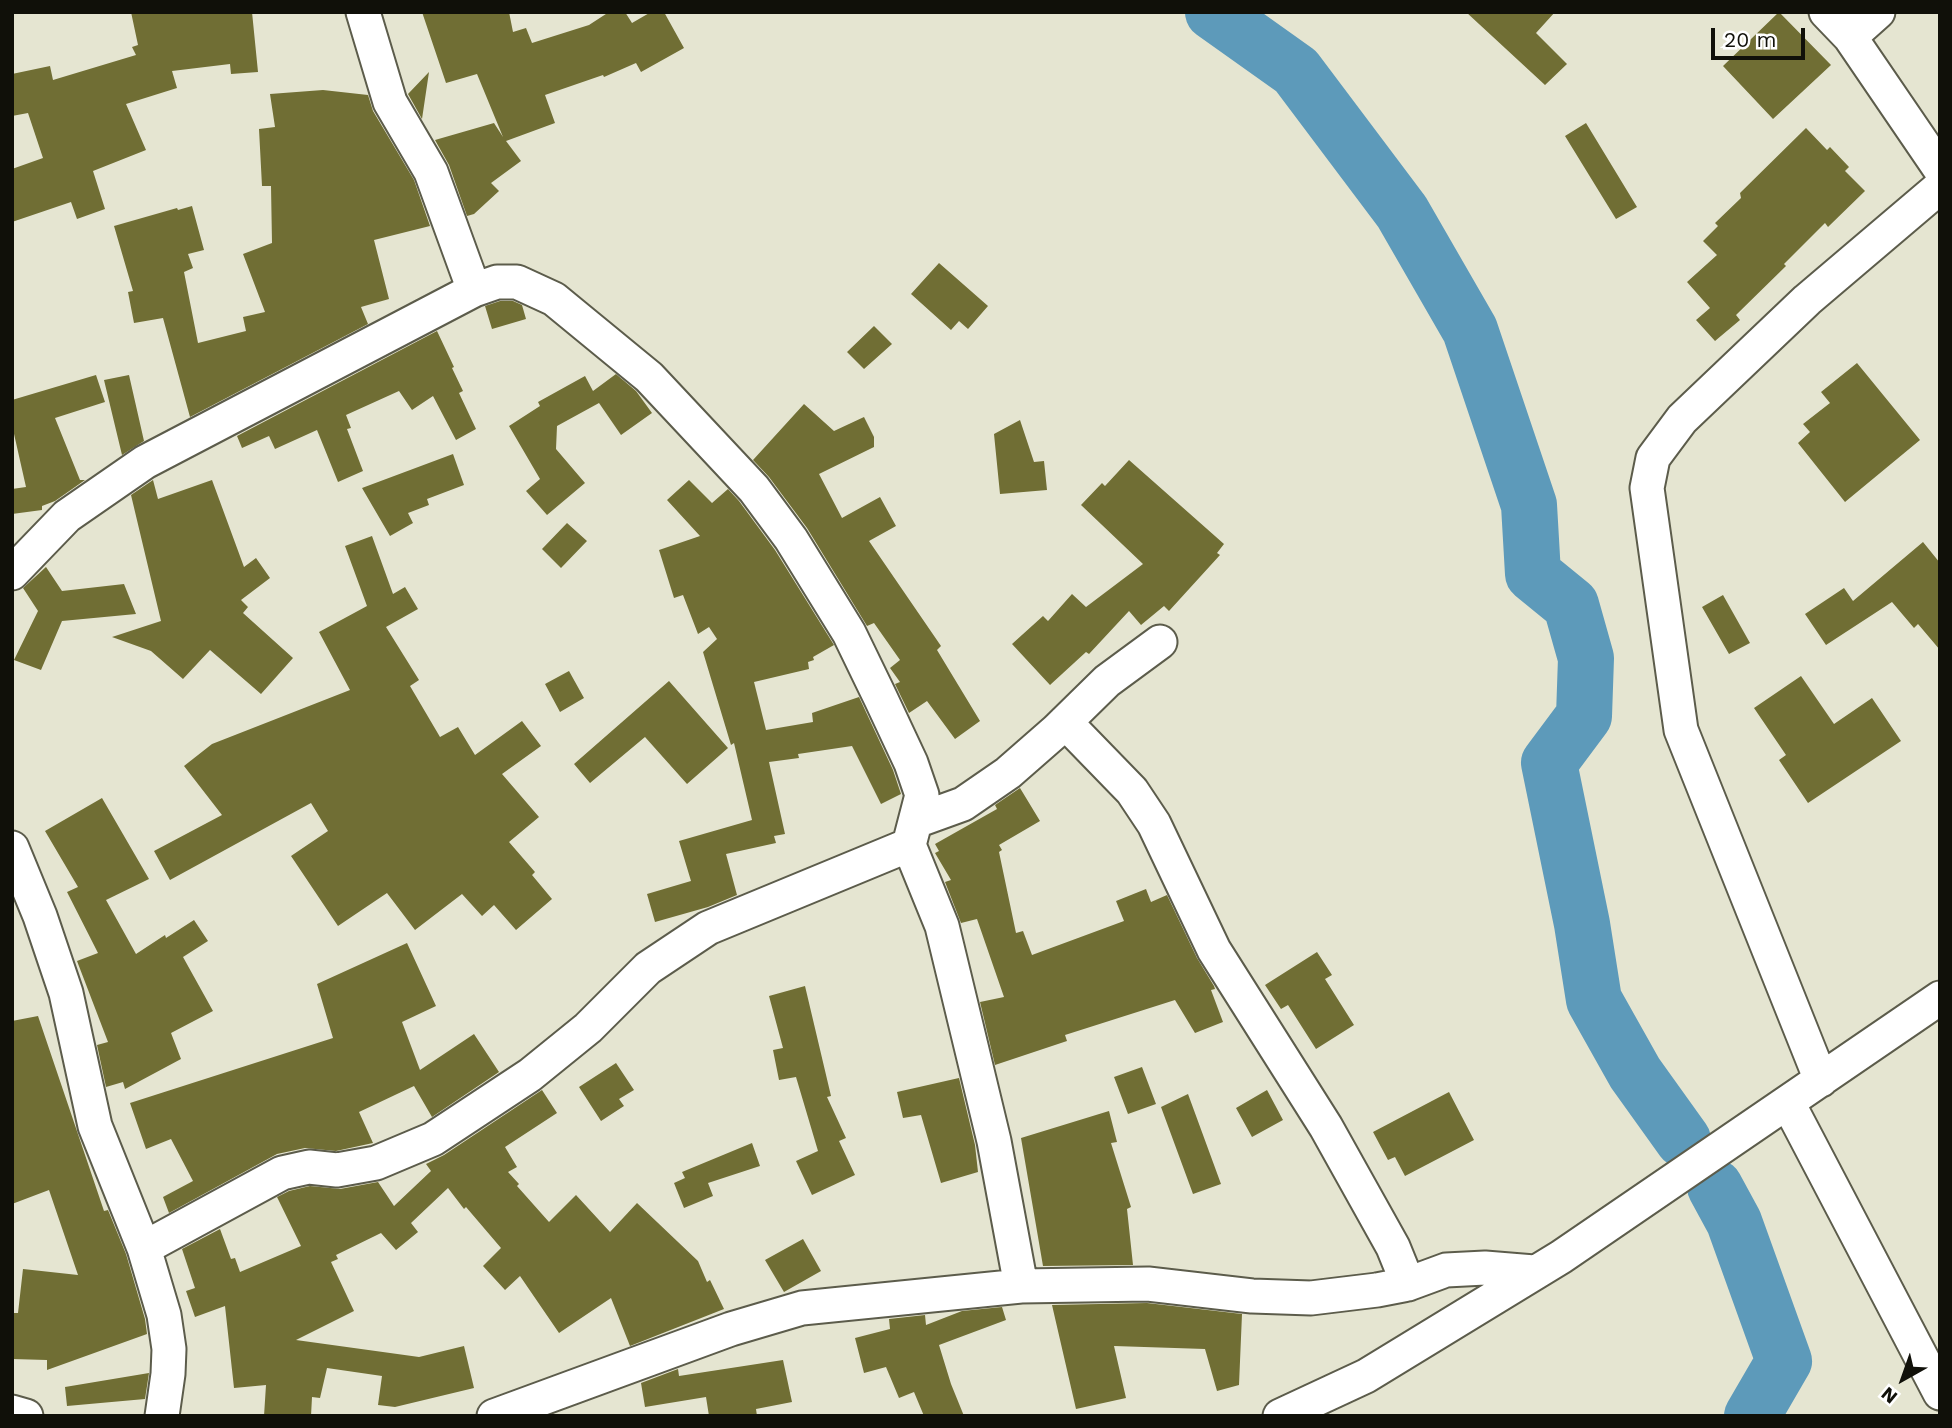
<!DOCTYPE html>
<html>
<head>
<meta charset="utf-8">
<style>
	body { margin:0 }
	#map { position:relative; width:1952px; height:1428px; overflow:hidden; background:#e5e5d1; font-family:"Work Sans",sans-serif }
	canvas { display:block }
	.frame { position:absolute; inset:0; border:14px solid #101009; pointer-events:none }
	.north { position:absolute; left:1868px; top:1344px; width:70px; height:70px; -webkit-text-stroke:5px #fff; paint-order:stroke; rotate:220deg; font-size:19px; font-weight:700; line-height:28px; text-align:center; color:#101009 }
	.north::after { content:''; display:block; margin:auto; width:24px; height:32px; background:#101009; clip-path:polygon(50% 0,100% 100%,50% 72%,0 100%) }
	.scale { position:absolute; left:1711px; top:28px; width:94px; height:32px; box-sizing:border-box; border:4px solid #101009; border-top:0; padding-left:9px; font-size:21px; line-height:24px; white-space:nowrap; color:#101009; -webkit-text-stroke:5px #fff; paint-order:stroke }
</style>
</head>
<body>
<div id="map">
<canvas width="1952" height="1428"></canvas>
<div class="frame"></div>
<div class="north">N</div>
<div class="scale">20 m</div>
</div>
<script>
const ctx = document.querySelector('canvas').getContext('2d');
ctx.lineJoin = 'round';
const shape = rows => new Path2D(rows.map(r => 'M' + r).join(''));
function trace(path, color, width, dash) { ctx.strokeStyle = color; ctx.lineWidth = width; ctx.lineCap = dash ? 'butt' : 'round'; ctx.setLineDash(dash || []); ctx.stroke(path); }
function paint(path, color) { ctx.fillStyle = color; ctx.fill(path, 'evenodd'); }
trace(shape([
	[1213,12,1296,71,1402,212,1470,330,1529,505,1533,574,1571,605,1586,658,1584,716,1549,763,1582,924,1594,1000,1635,1073,1683,1140],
	[1715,1187,1734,1222,1784,1361,1752,1416]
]), '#5d9aba', 56);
paint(shape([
	[131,12,252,12,258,72,231,74,230,64,172,71,177,88,126,104,146,150,93,171,105,209,77,219,71,202,12,222,12,169,43,158,28,113,12,116,12,74,50,66,53,80,136,55,132,47,138,45],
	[422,12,509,12,513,32,526,28,532,43,589,25,609,12,625,12,632,23,651,12,664,12,684,48,641,72,636,63,604,77,603,75,545,95,555,123,506,141,521,161,491,183,499,191,474,214,467,216,449,165,435,140,494,123,503,137,477,74,446,83],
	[1466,12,1555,12,1536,33,1567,64,1545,85],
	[1779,12,1831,65,1773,119,1723,66],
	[429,72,422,119,408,94],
	[323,90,368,95,373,111,414,180,430,226,374,240,389,299,361,307,368,324,190,417,163,318,134,323,128,292,133,291,114,226,177,208,178,210,192,206,204,250,188,254,193,268,184,272,198,343,246,331,243,317,265,312,243,254,272,243,271,186,262,186,259,129,275,127,270,94],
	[1586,123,1637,207,1616,219,1565,136],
	[1806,128,1827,150,1830,147,1849,167,1845,171,1865,191,1828,227,1825,223,1784,264,1786,266,1736,315,1740,320,1715,341,1696,320,1710,308,1687,282,1717,255,1703,241,1718,226,1715,223,1741,198,1740,193],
	[939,263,988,306,968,329,959,321,951,330,911,294],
	[500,301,513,301,522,305,526,319,492,329,485,306],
	[874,326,892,344,864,369,847,352],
	[437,331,454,367,452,368,463,391,459,393,476,429,456,440,433,396,412,410,399,391,346,415,351,428,347,429,363,471,338,482,317,430,275,449,269,436,242,448,237,436],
	[1857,363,1920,440,1845,502,1798,443,1810,432,1803,424,1830,403,1821,392],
	[616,374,636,391,652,413,621,435,599,403,557,426,556,449,585,483,547,515,526,491,540,479,509,426,540,406,538,402,585,376,593,391],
	[96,375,105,402,55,418,80,480,85,480,55,501,42,506,42,510,12,514,12,489,26,487,12,425,12,400],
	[129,375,144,441,122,455,104,380],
	[804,404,834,431,864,417,874,437,874,447,819,474,842,518,880,497,896,526,869,541,941,646,937,650,980,721,955,739,927,701,909,713,895,684,900,682,890,668,900,660,874,623,867,626,807,528,769,477,753,460],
	[1020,420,1034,462,1044,461,1047,490,1000,494,994,434],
	[453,454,464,485,427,499,429,505,408,513,413,523,390,536,362,488],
	[1129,460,1224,544,1217,553,1220,555,1169,611,1164,606,1141,625,1129,611,1089,654,1086,652,1050,685,1012,644,1043,616,1048,621,1072,594,1086,607,1143,564,1081,505,1102,483,1105,486],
	[153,480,158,499,212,480,244,567,256,558,270,578,241,600,248,607,243,613,293,658,261,694,210,650,183,679,151,651,112,637,161,621,131,495],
	[689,480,712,503,728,489,739,501,775,550,834,645,813,657,814,660,808,662,809,669,754,682,766,730,813,722,812,713,859,697,893,770,901,794,881,804,852,746,798,754,799,758,769,762,785,834,774,836,776,843,726,854,737,895,708,907,655,922,647,894,691,881,679,841,752,820,734,743,731,745,703,652,717,639,709,627,698,634,683,595,674,598,659,550,700,536,667,500],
	[567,523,587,541,561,568,542,549],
	[372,536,393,594,405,587,418,609,386,627,419,680,410,686,440,737,458,727,475,755,522,721,541,746,502,774,539,817,509,842,535,872,532,875,552,899,516,930,494,905,482,916,462,894,415,930,387,893,338,926,291,856,328,831,311,803,170,880,154,851,222,815,184,766,212,744,350,690,319,632,367,606,345,546],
	[1923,542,1940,563,1940,650,1918,624,1914,628,1892,602,1826,645,1805,614,1844,588,1853,601],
	[46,567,62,591,124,584,136,614,62,621,41,670,14,660,38,611,23,588],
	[1723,595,1750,643,1729,654,1702,607],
	[569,671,584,698,560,712,545,684],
	[1801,676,1834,724,1872,698,1901,741,1808,803,1779,760,1786,755,1754,708],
	[669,681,728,748,687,784,645,737,590,783,574,764],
	[1020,788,1040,821,999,845,1002,850,999,852,1016,933,1023,931,1032,955,1124,921,1116,901,1146,889,1151,902,1167,895,1197,958,1214,986,1215,989,1211,990,1223,1022,1195,1033,1175,1000,1065,1035,1067,1041,995,1065,980,1002,1004,997,977,919,961,923,945,882,951,880,935,853,939,851,935,844,997,809,995,805],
	[102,798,149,879,106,900,136,954,165,935,166,938,194,920,208,941,183,957,213,1011,171,1033,181,1059,125,1089,123,1082,106,1087,97,1045,108,1042,77,961,98,953,67,892,78,887,45,831],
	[407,943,436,1006,402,1022,420,1070,474,1034,499,1072,432,1117,414,1086,359,1112,373,1143,336,1151,305,1148,277,1154,169,1213,163,1197,193,1181,171,1139,146,1149,130,1103,333,1038,317,984],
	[1317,952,1332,975,1325,979,1354,1025,1316,1049,1288,1005,1281,1009,1265,985],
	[805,986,831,1096,827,1097,846,1138,839,1141,855,1175,812,1195,796,1161,818,1151,796,1077,779,1080,773,1050,783,1048,769,996],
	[38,1016,104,1211,108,1210,126,1254,145,1319,147,1334,47,1370,47,1360,12,1359,12,1313,18,1313,23,1269,78,1275,49,1190,12,1204,12,1021],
	[616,1063,634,1090,619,1099,624,1106,601,1121,579,1087],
	[1142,1067,1156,1104,1128,1114,1114,1077],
	[959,1078,975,1145,978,1172,941,1183,921,1115,903,1118,897,1092],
	[542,1090,557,1113,505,1147,517,1167,508,1172,519,1184,517,1186,549,1222,576,1195,610,1232,637,1203,698,1261,707,1282,710,1280,724,1309,630,1346,611,1298,559,1333,520,1276,505,1290,483,1266,501,1248,466,1207,464,1209,448,1188,411,1223,418,1232,396,1250,381,1233,336,1255,338,1259,331,1262,354,1311,296,1340,419,1357,464,1346,474,1388,395,1407,378,1405,382,1376,327,1368,320,1398,312,1397,311,1416,264,1416,266,1385,234,1388,225,1306,195,1317,186,1291,195,1288,182,1249,220,1229,231,1259,235,1258,240,1272,301,1246,277,1197,289,1191,310,1186,340,1189,378,1182,394,1206,431,1171,426,1164,444,1155],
	[1267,1090,1283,1120,1252,1137,1236,1108],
	[1449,1092,1474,1140,1405,1176,1395,1157,1388,1160,1373,1132],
	[1188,1094,1221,1184,1193,1194,1161,1107],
	[1109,1111,1117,1142,1111,1143,1131,1207,1127,1209,1133,1265,1043,1266,1021,1138],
	[752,1143,760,1166,708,1183,713,1196,684,1208,674,1183,685,1178,682,1172],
	[803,1239,821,1271,784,1292,765,1260],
	[1147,1303,1242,1314,1239,1385,1217,1391,1205,1349,1114,1346,1126,1398,1076,1409,1052,1305],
	[1002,1307,1006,1320,939,1345,951,1384,964,1416,924,1416,914,1392,899,1398,886,1367,864,1373,855,1338,890,1329,889,1319,925,1315,926,1325,962,1311],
	[783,1360,792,1402,756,1409,757,1416,709,1416,706,1397,645,1407,641,1383,678,1369,679,1376],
	[149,1373,145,1399,67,1406,65,1387]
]), '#706e34');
const minor = shape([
	[363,12,390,102,431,172,474,290],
	[1826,12,1850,37,1940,169],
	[1850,37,1878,12],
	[12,573,67,516,145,462,474,290,497,282,517,282,554,299,649,377,754,489,791,539,849,633,881,699,911,763,922,795,909,845,942,926,994,1141,1021,1286],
	[1065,722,1132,791,1154,824,1214,950,1326,1127,1393,1247,1408,1284],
	[916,821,963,804,1008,773,1056,731,1107,681,1160,642],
	[12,848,40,916,66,993,95,1126,144,1248,164,1315,169,1349,168,1374,162,1416],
	[1821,1080,1681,730,1647,488,1653,458,1682,419,1807,300,1940,187],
	[1788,1103,1940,1393],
	[144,1248,282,1173,309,1167,337,1170,376,1163,433,1139,530,1075,588,1028,648,968,708,928,909,845],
	[12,1412,26,1416],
	[494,1416,731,1329,802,1308,1021,1286,1148,1284,1252,1296,1311,1298,1377,1290,1408,1284,1446,1270,1485,1268,1534,1272],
	[1280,1416,1366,1376,1561,1257,1940,998]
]);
trace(minor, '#5c5c4b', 37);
trace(minor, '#fff', 33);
</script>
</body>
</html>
